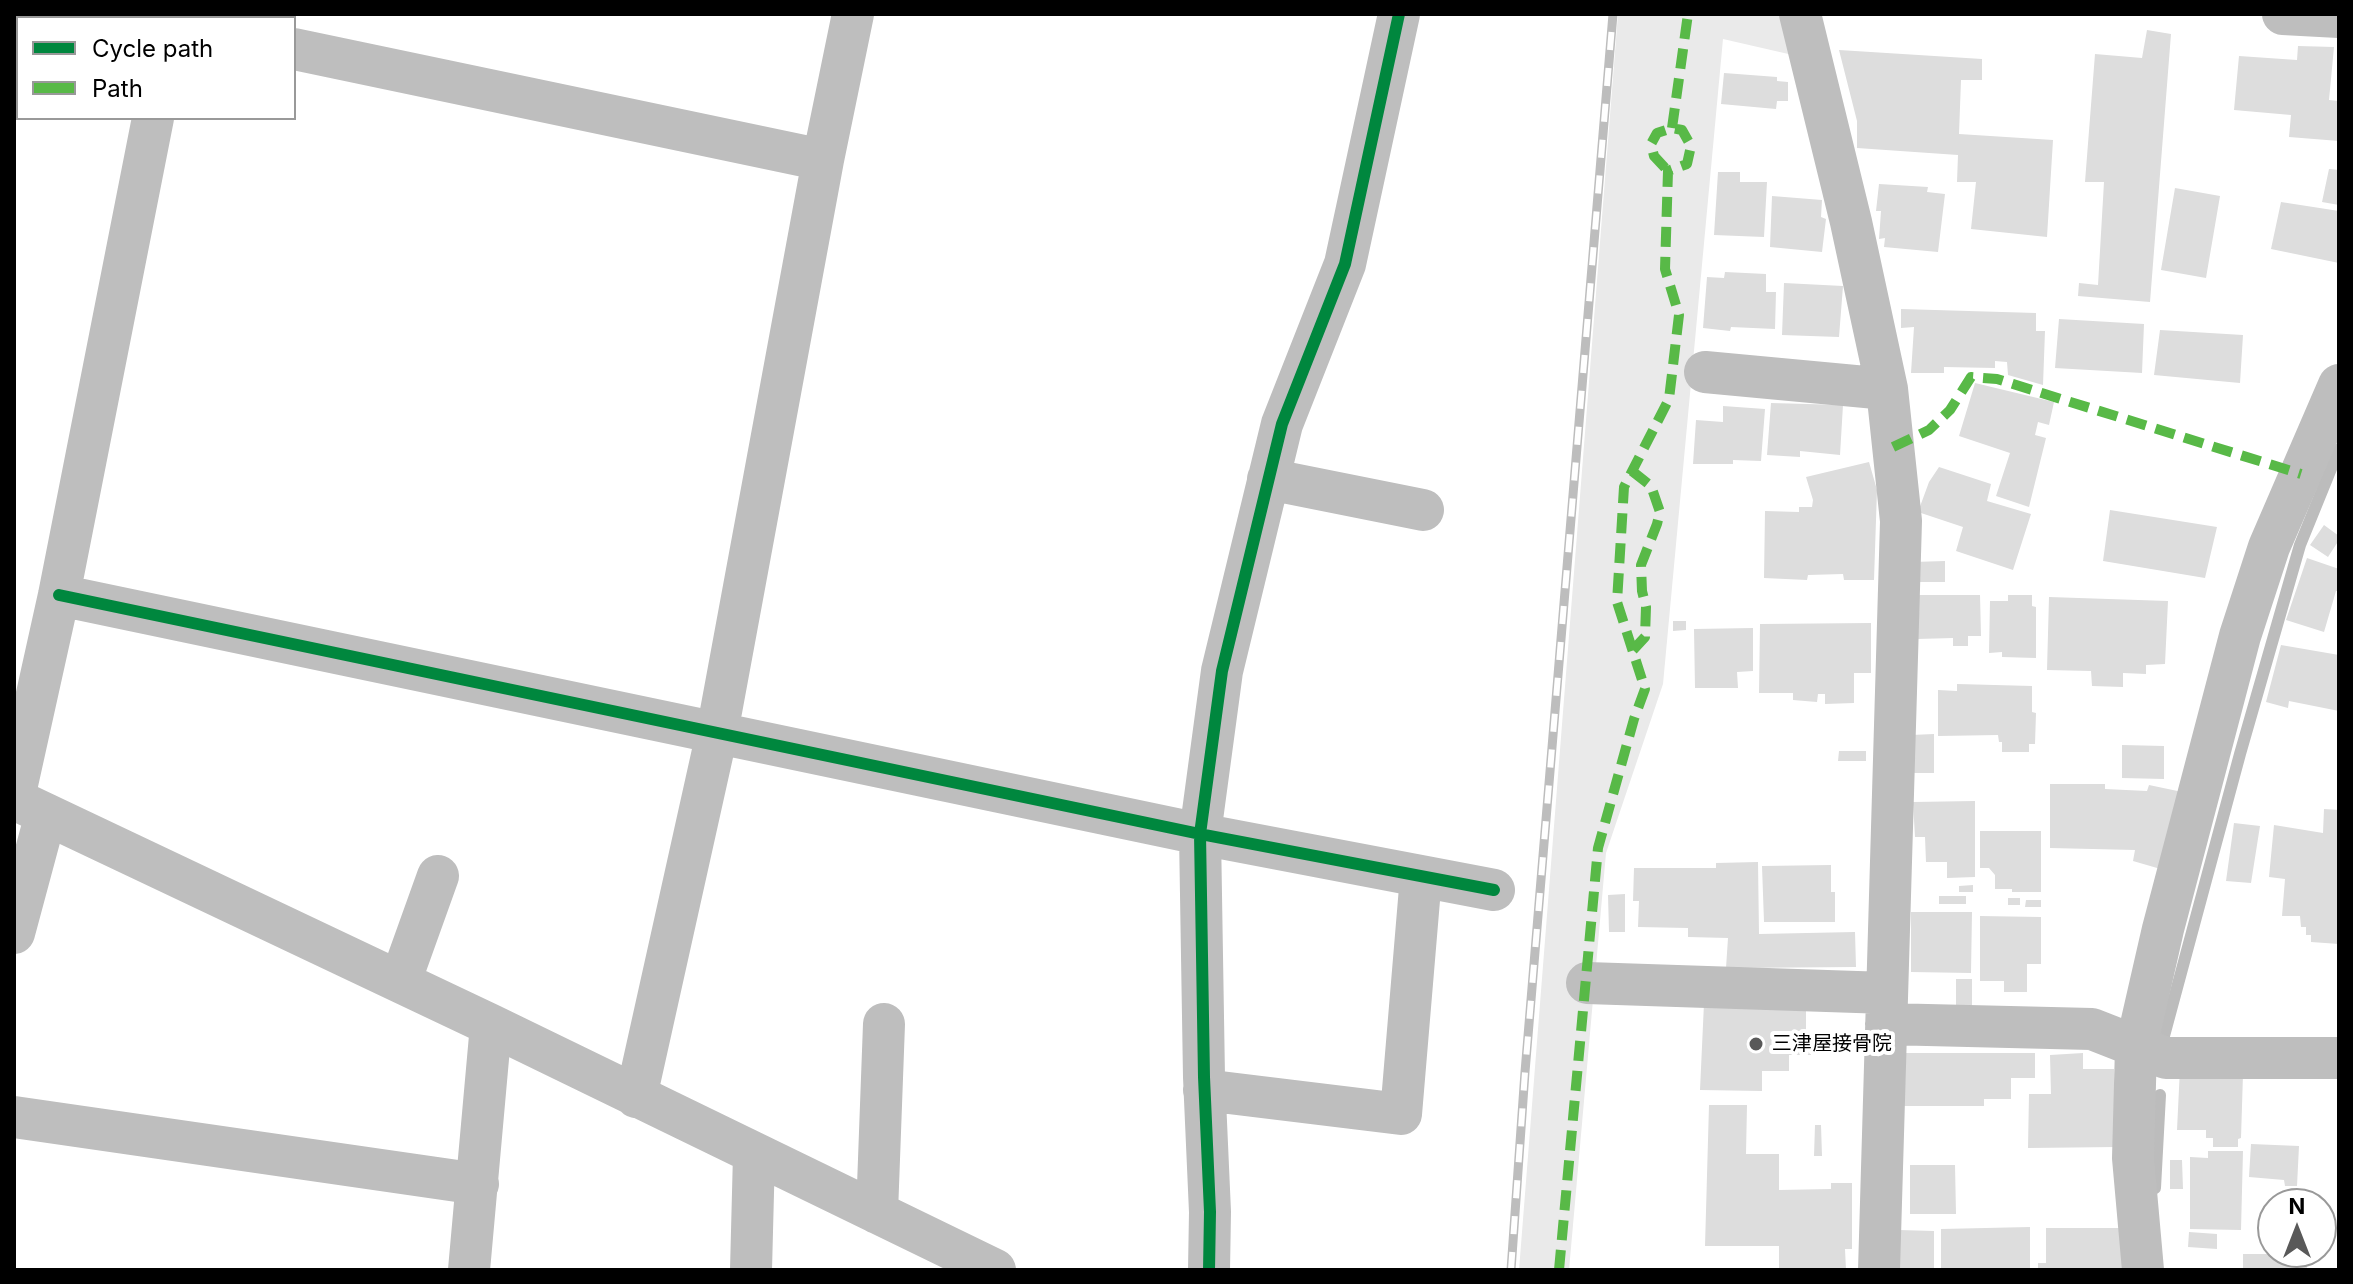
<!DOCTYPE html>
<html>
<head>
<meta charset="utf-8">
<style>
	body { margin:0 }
	#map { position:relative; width:2353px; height:1284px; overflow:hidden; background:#fff; font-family:Inter,sans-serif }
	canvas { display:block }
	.frame { position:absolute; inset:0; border:16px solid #000; pointer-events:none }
	.legend { position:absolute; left:16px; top:16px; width:280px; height:104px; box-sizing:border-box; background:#fff; border:2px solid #999; margin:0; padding:10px 14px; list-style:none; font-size:24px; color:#000 }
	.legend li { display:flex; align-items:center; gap:16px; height:40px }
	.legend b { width:40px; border:2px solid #999 }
	.north { position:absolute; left:2257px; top:1188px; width:80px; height:80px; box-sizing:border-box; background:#fff; border:2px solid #999; border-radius:50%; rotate:0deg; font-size:22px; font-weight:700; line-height:32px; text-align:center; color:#000 }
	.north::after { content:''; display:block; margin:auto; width:28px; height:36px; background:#595959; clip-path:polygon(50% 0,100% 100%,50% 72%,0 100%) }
</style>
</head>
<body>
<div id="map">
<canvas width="2353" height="1284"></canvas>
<div class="frame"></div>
<ul class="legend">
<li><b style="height:10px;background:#00873e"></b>Cycle path</li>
<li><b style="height:10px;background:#58b947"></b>Path</li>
</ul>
<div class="north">N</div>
</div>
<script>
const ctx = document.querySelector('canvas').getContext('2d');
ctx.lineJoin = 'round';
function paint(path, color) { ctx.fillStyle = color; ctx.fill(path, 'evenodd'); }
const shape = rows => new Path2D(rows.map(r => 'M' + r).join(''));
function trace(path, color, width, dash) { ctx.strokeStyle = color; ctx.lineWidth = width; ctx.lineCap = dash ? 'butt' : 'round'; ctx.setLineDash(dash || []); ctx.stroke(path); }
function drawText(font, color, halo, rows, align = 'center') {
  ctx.font = font + ' Inter,"Noto Sans JP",sans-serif'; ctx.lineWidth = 8; ctx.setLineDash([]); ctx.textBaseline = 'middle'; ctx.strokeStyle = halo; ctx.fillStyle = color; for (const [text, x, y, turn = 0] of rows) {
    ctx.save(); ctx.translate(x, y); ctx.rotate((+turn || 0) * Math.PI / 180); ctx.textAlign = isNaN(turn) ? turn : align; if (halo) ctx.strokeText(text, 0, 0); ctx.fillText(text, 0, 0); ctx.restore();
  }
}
paint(shape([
	[1618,14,1790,14,1797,56,1723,39,1663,684,1606,853,1569,1270,1519,1270]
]), '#eaeaea');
trace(shape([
	[2164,1036,2240,754,2300,545,2339,449],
	[2155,1188,2160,1095]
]), '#bcbcbc', 12);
paint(shape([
	[2147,30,2171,34,2150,302,2078,296,2079,283,2098,285,2104,182,2085,182,2095,54,2142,58],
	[2298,46,2334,47,2329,100,2339,101,2339,141,2289,137,2291,115,2234,110,2239,56,2297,60],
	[1839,50,1982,59,1982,80,1961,80,1959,134,2053,140,2047,237,1971,229,1976,182,1957,182,1958,155,1857,148,1857,121],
	[1724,73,1777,77,1777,81,1788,82,1788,101,1777,101,1776,109,1721,104],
	[2329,169,2339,170,2339,205,2322,202],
	[1718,172,1740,172,1740,182,1767,182,1764,237,1714,235],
	[1879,184,1928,187,1927,192,1945,194,1938,252,1884,247,1885,238,1879,239,1881,211,1876,211],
	[2175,188,2220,196,2206,278,2161,270],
	[1772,196,1822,200,1821,217,1826,219,1822,252,1770,247],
	[2281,202,2339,211,2339,263,2271,249],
	[1725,272,1766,274,1766,292,1776,292,1775,329,1731,327,1730,331,1703,328,1707,277,1724,278],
	[1784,283,1843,286,1839,337,1782,335],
	[1901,309,2036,313,2036,331,2045,331,2043,385,2008,375,2007,362,1995,361,1995,368,1944,367,1944,373,1911,373,1914,327,1901,328],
	[2059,319,2144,324,2142,373,2055,368],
	[2160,330,2243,335,2240,383,2154,375],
	[1975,383,2054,402,2049,425,2038,422,2035,435,2046,438,2029,507,1996,496,2010,453,1959,436],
	[1771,403,1843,405,1840,455,1800,451,1800,457,1767,455],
	[1723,406,1765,409,1761,461,1733,460,1733,464,1693,464,1696,420,1723,422],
	[1869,462,1877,490,1874,580,1844,580,1843,574,1808,575,1807,580,1764,578,1765,511,1799,512,1799,507,1812,507,1813,500,1806,477],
	[1939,467,1991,484,1987,501,2031,514,2013,570,1956,551,1963,527,1918,512,1929,482],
	[2110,510,2217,527,2205,578,2103,561],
	[2324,525,2339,536,2339,540,2328,557,2310,545],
	[2307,558,2339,569,2339,591,2336,591,2324,632,2286,620],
	[1945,561,1945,582,1913,582,1913,562],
	[1916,595,1980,595,1981,636,1968,636,1968,646,1953,646,1953,638,1917,639],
	[2008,595,2032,595,2032,606,2036,607,2036,658,2002,657,2002,652,1989,653,1990,601,2008,601],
	[2049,597,2168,601,2165,664,2146,665,2146,674,2123,673,2123,687,2092,686,2091,671,2047,670],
	[1673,621,1686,621,1686,630,1673,631],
	[1871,623,1871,673,1854,673,1854,703,1825,704,1825,694,1818,694,1817,702,1793,700,1793,693,1759,693,1760,624],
	[1753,628,1753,671,1737,672,1738,688,1695,688,1694,629],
	[2281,645,2339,655,2339,711,2289,701,2288,708,2266,702],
	[1957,684,2032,686,2032,712,2036,713,2035,744,2029,744,2029,752,2002,752,2002,742,1999,742,1998,735,1938,736,1938,690,1957,691],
	[1934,734,1934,773,1912,773,1911,735],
	[2122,745,2164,746,2164,779,2122,778],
	[1839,751,1866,751,1866,761,1838,761],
	[2050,784,2105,784,2105,789,2147,791,2149,785,2187,793,2164,870,2133,861,2135,850,2050,848],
	[1975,801,1975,877,1947,878,1947,862,1926,862,1925,837,1915,837,1913,802],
	[2324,809,2339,810,2339,944,2311,942,2311,935,2306,935,2306,927,2301,927,2300,916,2282,916,2285,879,2269,877,2274,825,2323,833],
	[2234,823,2260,826,2251,883,2226,881],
	[1980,831,2041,831,2041,892,2012,892,2012,889,1995,889,1995,875,1989,868,1980,868],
	[1758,862,1759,934,1855,932,1856,967,1726,968,1728,938,1688,937,1688,928,1638,927,1639,901,1633,901,1634,868,1716,868,1716,863],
	[1831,865,1831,892,1835,892,1835,922,1764,922,1762,866],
	[1973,885,1973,892,1959,892,1959,886],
	[1625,894,1625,932,1609,932,1608,895],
	[1939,896,1966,896,1966,904,1939,904],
	[2008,898,2020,898,2020,905,2008,905],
	[2026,900,2041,900,2041,907,2025,907],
	[1911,912,1972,912,1971,973,1911,972],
	[1980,916,2041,917,2041,964,2027,964,2027,992,2004,992,2004,981,1980,981],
	[1956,979,1972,979,1972,1006,1956,1005],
	[1704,1003,1806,1006,1806,1033,1810,1034,1811,1055,1789,1055,1789,1071,1762,1071,1762,1091,1700,1090],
	[1903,1053,2035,1053,2035,1078,2011,1078,2011,1099,1984,1099,1984,1106,1902,1106],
	[2083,1053,2083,1069,2114,1069,2116,1147,2028,1148,2029,1094,2051,1094,2050,1055],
	[2180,1068,2243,1074,2241,1138,2238,1139,2238,1147,2213,1147,2213,1138,2206,1138,2206,1130,2177,1130],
	[1709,1105,1747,1105,1746,1154,1779,1154,1779,1190,1831,1189,1831,1183,1852,1183,1852,1249,1845,1249,1846,1270,1779,1270,1779,1246,1705,1246],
	[1815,1125,1821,1125,1822,1156,1814,1156],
	[2251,1144,2299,1146,2297,1186,2285,1186,2284,1180,2249,1177],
	[2208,1151,2243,1151,2241,1230,2190,1229,2190,1157,2208,1158],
	[2170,1160,2182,1160,2183,1189,2170,1189],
	[1910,1165,1955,1165,1956,1214,1910,1214],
	[2030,1227,2030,1270,1941,1270,1941,1229],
	[2046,1228,2123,1228,2123,1270,2038,1270,2038,1263,2046,1263],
	[1899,1230,1934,1231,1934,1270,1899,1270],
	[2189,1232,2217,1234,2217,1249,2188,1247],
	[2243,1254,2306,1254,2307,1270,2243,1270]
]), '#ddd');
trace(shape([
	[1800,14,1851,222,1887,389,1901,521,1879,1270],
	[2283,14,2339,17],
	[173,18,173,14],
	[294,49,823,160],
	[14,62,18,63],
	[1705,372,1887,389],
	[1268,479,1423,510],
	[59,595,1200,834,1494,890],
	[14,798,59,595,153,118],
	[14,799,491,1025,995,1270],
	[14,933,46,814],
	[400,982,438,876],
	[1587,983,1887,993],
	[1886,1024,2092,1029,2166,1058,2339,1058],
	[1204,1090,1401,1114,1421,876],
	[636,1097,717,733,823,160,853,14],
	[14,1117,478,1184],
	[877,1213,884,1024],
	[469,1270,491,1025],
	[751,1270,754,1154],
	[1209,1270,1210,1212,1204,1077,1200,834,1222,671,1282,424,1345,264,1399,14],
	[2143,1270,2133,1158,2136,1047,2163,929,2240,636,2269,547,2339,385]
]), '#bebebe', 42);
const rail = shape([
	[1511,1270,1525,1072,1613,14]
]);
trace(rail, '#bdbdbd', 9);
trace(rail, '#fff', 6, [18]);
trace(shape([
	[1672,128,1688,14],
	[1893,447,1929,430,1950,410,1971,377,1997,379,2301,474],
	[1632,471,1651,486,1660,512,1657,524,1641,565,1642,591,1646,607,1645,637,1633,650],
	[1559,1270,1598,848,1634,719,1645,689,1617,602,1624,487,1669,399,1679,315,1665,269,1668,171,1687,164,1691,146,1682,130,1672,128,1657,133,1651,144,1654,156,1668,171]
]), '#58b947', 10, [20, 10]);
trace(shape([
	[59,595,1200,834,1494,890],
	[1209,1270,1210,1212,1204,1077,1200,834,1222,671,1282,424,1345,264,1399,14]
]), '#00873e', 12);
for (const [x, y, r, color] of [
	[1756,1044,8,"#595959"]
]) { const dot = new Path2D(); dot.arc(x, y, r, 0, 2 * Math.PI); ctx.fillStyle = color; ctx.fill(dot); trace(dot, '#fff', 3); }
drawText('20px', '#000', '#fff', [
	["三津屋接骨院",1772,1044]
], 'left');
</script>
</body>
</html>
